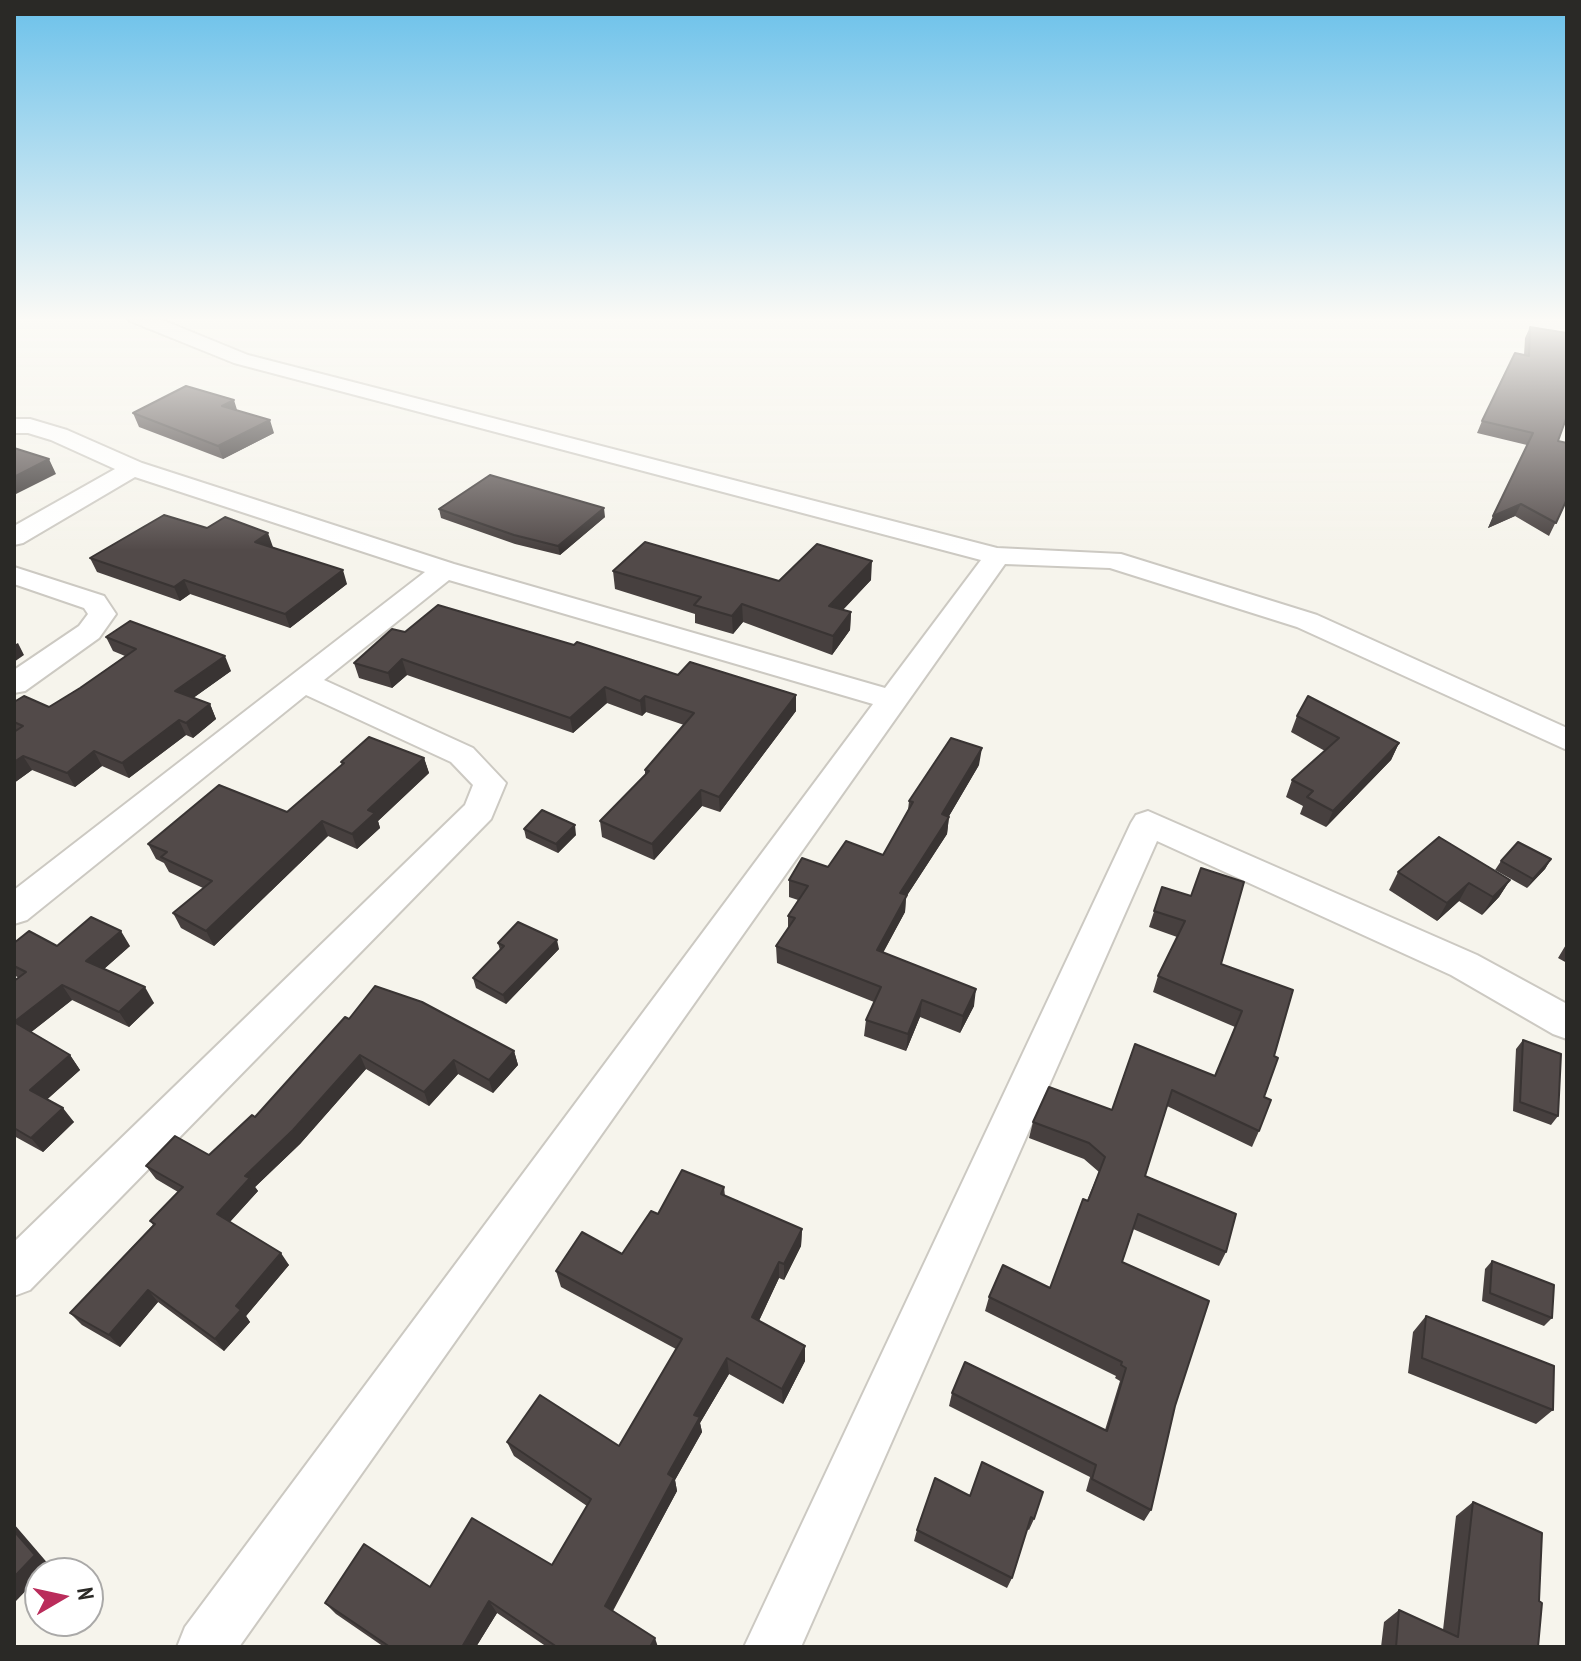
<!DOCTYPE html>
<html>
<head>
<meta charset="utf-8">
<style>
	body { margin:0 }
	#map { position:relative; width:1581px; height:1661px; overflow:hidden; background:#f6f4ec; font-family:"PT Sans Narrow",sans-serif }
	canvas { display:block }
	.frame { position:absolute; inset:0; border:16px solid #2a2926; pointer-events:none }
	.north { position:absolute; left:24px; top:1557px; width:80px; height:80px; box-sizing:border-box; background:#fff; border:2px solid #aaa9a8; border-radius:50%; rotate:81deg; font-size:22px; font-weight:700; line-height:32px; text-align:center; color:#2a2926 }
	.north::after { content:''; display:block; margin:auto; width:28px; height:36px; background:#ba2c5b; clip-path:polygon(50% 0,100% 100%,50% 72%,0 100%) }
</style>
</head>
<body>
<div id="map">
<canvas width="1581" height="1661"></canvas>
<div class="frame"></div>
<div class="north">N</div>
</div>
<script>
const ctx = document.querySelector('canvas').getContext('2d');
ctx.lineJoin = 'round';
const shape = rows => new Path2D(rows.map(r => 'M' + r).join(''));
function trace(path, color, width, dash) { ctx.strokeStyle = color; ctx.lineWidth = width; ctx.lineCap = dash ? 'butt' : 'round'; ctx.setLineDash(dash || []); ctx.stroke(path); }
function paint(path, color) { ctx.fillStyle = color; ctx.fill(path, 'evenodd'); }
const minor = shape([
	[127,317,155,317,248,355,997,548,1121,554,1317,615,1567,728,1567,750,1297,627,1110,568,1005,564,239,1647,177,1647,185,1627,873,704,449,580,324,680,473,748,506,783,491,819,30,1290,14,1296,14,1242,465,805,473,785,451,762,306,695,27,920,14,924,14,890,425,572,135,477,23,543,14,545,14,526,115,469,51,440,28,433,14,433,14,419,30,419,67,430,142,463,454,564,885,688,981,560,234,363,130,321,127,317],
	[14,567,104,596,116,614,99,638,25,691,14,693,14,670,79,626,88,614,84,608,14,584,14,567],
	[1148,811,1477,955,1567,1004,1567,1039,1553,1034,1451,975,1157,841,801,1647,744,1647,1131,823,1136,815,1148,811]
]);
trace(minor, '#ccc9c2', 4);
paint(minor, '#fff');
paint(shape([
	[1530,327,1558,441,1567,499,1549,536,1515,516,1488,528,1527,445,1477,433,1482,421,1524,355,1525,338],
	[133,413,274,433,223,459,139,427],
	[439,509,605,517,560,555,515,544,441,518],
	[272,547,347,584,290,628,190,594,180,601,97,572,90,558],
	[613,571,779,581,871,580,843,610,851,612,850,630,832,655,743,622,733,634,695,623,695,614,615,589],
	[405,632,678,675,796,695,796,711,720,812,702,806,654,860,602,837,600,821,645,775,645,770,684,725,646,712,642,716,607,703,573,733,407,675,392,688,359,678,354,663],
	[106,637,231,671,193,698,210,704,216,719,193,738,186,735,129,778,102,766,75,787,32,770,14,783,14,702,49,707,80,688,125,656,113,651],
	[1297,716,1399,743,1391,760,1326,827,1300,814,1303,806,1286,797,1292,780,1325,751,1291,732],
	[424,758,429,773,378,821,380,828,357,849,328,836,214,946,181,928,173,913,203,888,169,872,164,863,156,859,148,844,287,812,342,765,341,762],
	[979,765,949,816,947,834,906,897,905,912,883,953,974,1006,960,1033,920,1017,906,1051,864,1036,866,1020,874,1002,777,963,776,946,788,929,788,916,798,900,789,897,789,880,828,867,883,855,908,810,909,801],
	[524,829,576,835,558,853,526,838],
	[1551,859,1545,869,1527,888,1495,870,1501,861],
	[1398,872,1510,880,1499,897,1482,915,1459,901,1437,921,1389,890],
	[1162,887,1221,964,1274,1056,1264,1097,1259,1131,1252,1147,1167,1106,1145,1176,1226,1252,1219,1266,1133,1229,1122,1262,1175,1406,1151,1510,1144,1521,1086,1491,1090,1477,949,1406,952,1393,1105,1430,1120,1381,1115,1378,1116,1376,985,1311,989,1297,1050,1288,1099,1172,1084,1159,1029,1138,1033,1122,1112,1110,1215,1076,1235,1027,1153,992,1158,976,1177,937,1149,927],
	[14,943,57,946,130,946,104,969,154,1003,129,1027,72,1000,31,1032,70,1055,80,1070,47,1099,74,1122,43,1152,14,1136,14,981,19,978,14,975],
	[498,943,559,949,506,1004,476,988,473,978,500,950],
	[1567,943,1567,963,1558,958],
	[349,1019,514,1051,518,1065,493,1093,458,1074,429,1106,366,1069,300,1144,255,1187,258,1191,230,1222,289,1265,246,1316,250,1322,224,1351,158,1302,120,1347,82,1325,70,1313,153,1225,150,1221,178,1192,156,1179,146,1166,209,1155,255,1117],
	[1523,1040,1558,1116,1551,1125,1513,1111,1516,1049],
	[724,1187,725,1196,802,1229,801,1246,784,1280,779,1278,759,1321,805,1361,783,1404,729,1374,700,1423,702,1432,675,1480,677,1491,613,1611,658,1647,547,1647,497,1613,476,1647,384,1647,336,1614,325,1603,430,1587,552,1565,587,1506,514,1456,507,1442,619,1446,676,1349,561,1287,556,1271,622,1254,658,1214],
	[1492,1261,1552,1318,1544,1326,1482,1301,1485,1269],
	[1426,1316,1553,1410,1536,1424,1408,1373,1413,1332],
	[970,1496,1034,1519,1029,1530,1027,1529,1012,1578,1007,1588,914,1541,917,1530],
	[1473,1502,1539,1601,1538,1647,1381,1647,1384,1622,1399,1610,1443,1630,1456,1516]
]), '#47403f');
paint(shape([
	[234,400,238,413,222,406],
	[270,420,274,433,223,459,218,446],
	[49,459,56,474,14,495,14,477],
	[1521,504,1515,516,1488,528,1493,516],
	[604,508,605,517,560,555,558,546],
	[268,533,273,547,260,556,255,542],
	[872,561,871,580,829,624,829,606],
	[343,570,347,584,290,628,285,614],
	[184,580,190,594,180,601,174,587],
	[742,604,743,622,733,634,732,616],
	[851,612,850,630,832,655,833,636],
	[18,643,24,655,14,662,14,645],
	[225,656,231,671,182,706,175,691],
	[402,659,407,675,392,688,388,673],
	[605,687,607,703,573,733,570,718],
	[796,695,796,711,720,812,719,797],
	[645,696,646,712,642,716,640,701],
	[210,704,216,719,193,738,186,723],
	[179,720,186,735,129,778,122,763],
	[1399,743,1391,760,1326,827,1333,811],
	[982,748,979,765,945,823,949,817,947,834,906,897,905,912,875,967,877,950,900,893,942,814],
	[94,751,102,766,75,787,67,773],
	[23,756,32,770,14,783,14,762],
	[424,758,429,773,378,821,380,828,357,849,352,834,368,810],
	[701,790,702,806,654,860,652,844],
	[322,821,328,836,214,946,206,931],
	[575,825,576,835,558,853,556,844],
	[1551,859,1545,869,1527,888,1533,879],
	[1510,880,1499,897,1482,915,1493,897],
	[1469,883,1459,901,1437,921,1447,903],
	[121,931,130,946,96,976,86,961],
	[557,940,559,949,506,1004,503,995],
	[62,985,72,1000,25,1037,14,1022],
	[145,987,154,1003,129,1027,119,1012],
	[976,989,974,1006,960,1033,963,1016],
	[922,1000,920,1017,906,1051,908,1034],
	[514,1051,518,1065,493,1093,489,1080],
	[70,1055,80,1070,41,1105,30,1090],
	[360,1055,366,1069,300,1144,255,1187,258,1191,225,1227,217,1214,245,1176],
	[454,1060,458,1074,429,1106,424,1092],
	[63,1108,74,1122,43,1152,31,1138],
	[802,1229,801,1246,784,1280,784,1264],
	[281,1253,289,1265,246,1316,250,1322,224,1351,215,1339,236,1306],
	[779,1262,779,1278,753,1333,752,1317],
	[148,1290,158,1302,120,1347,109,1335],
	[805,1346,805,1361,783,1404,782,1389],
	[727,1358,729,1374,700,1423,702,1432,675,1480,677,1491,609,1617,605,1606,668,1474,694,1415],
	[14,1524,50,1566,43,1573,40,1573,40,1576,16,1601,14,1600],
	[489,1601,497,1613,476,1647,462,1647],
	[655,1638,658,1647,650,1647]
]), '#393433');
const building = shape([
	[1530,327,1567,333,1567,416,1558,441,1567,443,1567,499,1556,523,1521,504,1493,516,1533,433,1482,421,1515,353,1529,356,1530,327],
	[186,386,234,400,222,406,270,420,218,446,133,413,186,386],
	[14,448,49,459,14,477,14,448],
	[490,475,604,508,558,546,514,535,439,509,490,475],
	[164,515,207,528,225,517,268,533,255,542,343,570,285,614,184,580,174,587,90,558,164,515],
	[645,542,779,581,817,544,872,561,829,606,851,612,833,636,742,604,732,616,694,605,701,597,613,571,645,542],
	[438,605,574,645,577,642,678,675,690,662,796,695,719,797,701,790,652,844,600,821,649,771,645,770,694,713,645,696,640,701,605,687,570,718,402,659,388,673,354,663,392,629,405,632,438,605],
	[130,621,225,656,175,691,210,704,186,723,179,720,122,763,94,751,67,773,23,756,14,762,14,732,23,726,14,722,14,702,24,696,49,707,80,688,136,649,106,637,130,621],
	[1308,696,1399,743,1333,811,1307,797,1313,791,1292,780,1339,738,1297,716,1308,696],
	[369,737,424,758,368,810,375,813,352,834,322,821,206,931,173,913,212,881,161,857,167,852,148,844,219,785,287,812,344,763,341,762,369,737],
	[951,738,982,748,942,814,949,817,900,893,907,895,877,950,976,989,963,1016,922,1000,908,1034,866,1020,881,987,776,946,795,918,788,916,808,886,789,880,802,858,828,867,846,841,883,855,913,802,909,801,951,738],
	[542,810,575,825,556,844,524,829,542,810],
	[1439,837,1510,880,1493,897,1469,883,1447,903,1398,872,1439,837],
	[1518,842,1551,859,1533,879,1501,861,1518,842],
	[1201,868,1244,882,1221,964,1293,990,1274,1056,1278,1058,1264,1097,1271,1100,1259,1131,1172,1090,1145,1176,1236,1214,1226,1252,1138,1214,1122,1262,1209,1301,1175,1406,1151,1510,1092,1479,1096,1465,952,1393,965,1362,1107,1431,1126,1368,1121,1365,1122,1362,989,1297,1003,1265,1050,1288,1083,1199,1088,1201,1105,1157,1089,1143,1033,1122,1049,1087,1112,1110,1135,1044,1215,1076,1242,1011,1158,976,1185,921,1154,911,1162,887,1191,896,1201,868],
	[91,917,121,931,86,961,145,987,119,1012,62,985,14,1022,14,981,26,972,14,966,14,943,29,931,57,946,91,917],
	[518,922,557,940,503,995,473,978,504,946,498,943,518,922],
	[375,986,422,1002,514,1051,489,1080,454,1060,424,1092,360,1055,293,1130,245,1176,250,1178,217,1214,281,1253,236,1306,241,1310,215,1339,148,1290,109,1335,70,1313,155,1224,150,1221,183,1187,146,1166,175,1136,209,1155,252,1115,255,1117,345,1017,349,1019,375,986],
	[14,1022,70,1055,30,1090,63,1108,31,1138,14,1128,14,1022],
	[1523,1040,1561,1054,1558,1116,1520,1102,1523,1040],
	[682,1170,724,1187,721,1194,802,1229,784,1264,779,1262,752,1317,805,1346,782,1389,727,1358,694,1415,700,1417,668,1474,674,1478,605,1606,655,1638,650,1647,557,1647,489,1601,462,1647,390,1647,325,1603,364,1544,430,1587,472,1518,552,1565,591,1499,507,1442,540,1395,619,1446,682,1339,556,1271,582,1232,622,1254,651,1211,658,1214,682,1170],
	[1492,1261,1554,1285,1552,1318,1490,1293,1492,1261],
	[1426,1316,1554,1366,1553,1410,1422,1358,1426,1316],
	[982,1462,1043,1492,1034,1519,1031,1517,1012,1578,917,1530,935,1478,970,1496,982,1462],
	[1473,1502,1542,1533,1539,1601,1542,1603,1538,1647,1396,1647,1399,1610,1458,1637,1473,1502],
	[14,1531,35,1555,14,1577,14,1531]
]);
paint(building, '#524a49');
trace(building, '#393433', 2);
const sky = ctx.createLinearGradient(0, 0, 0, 550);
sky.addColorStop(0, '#6bc1ea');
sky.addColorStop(0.58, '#fbfaf6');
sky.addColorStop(1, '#fbfaf600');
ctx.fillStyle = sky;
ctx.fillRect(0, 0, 1581, 550);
</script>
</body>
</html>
